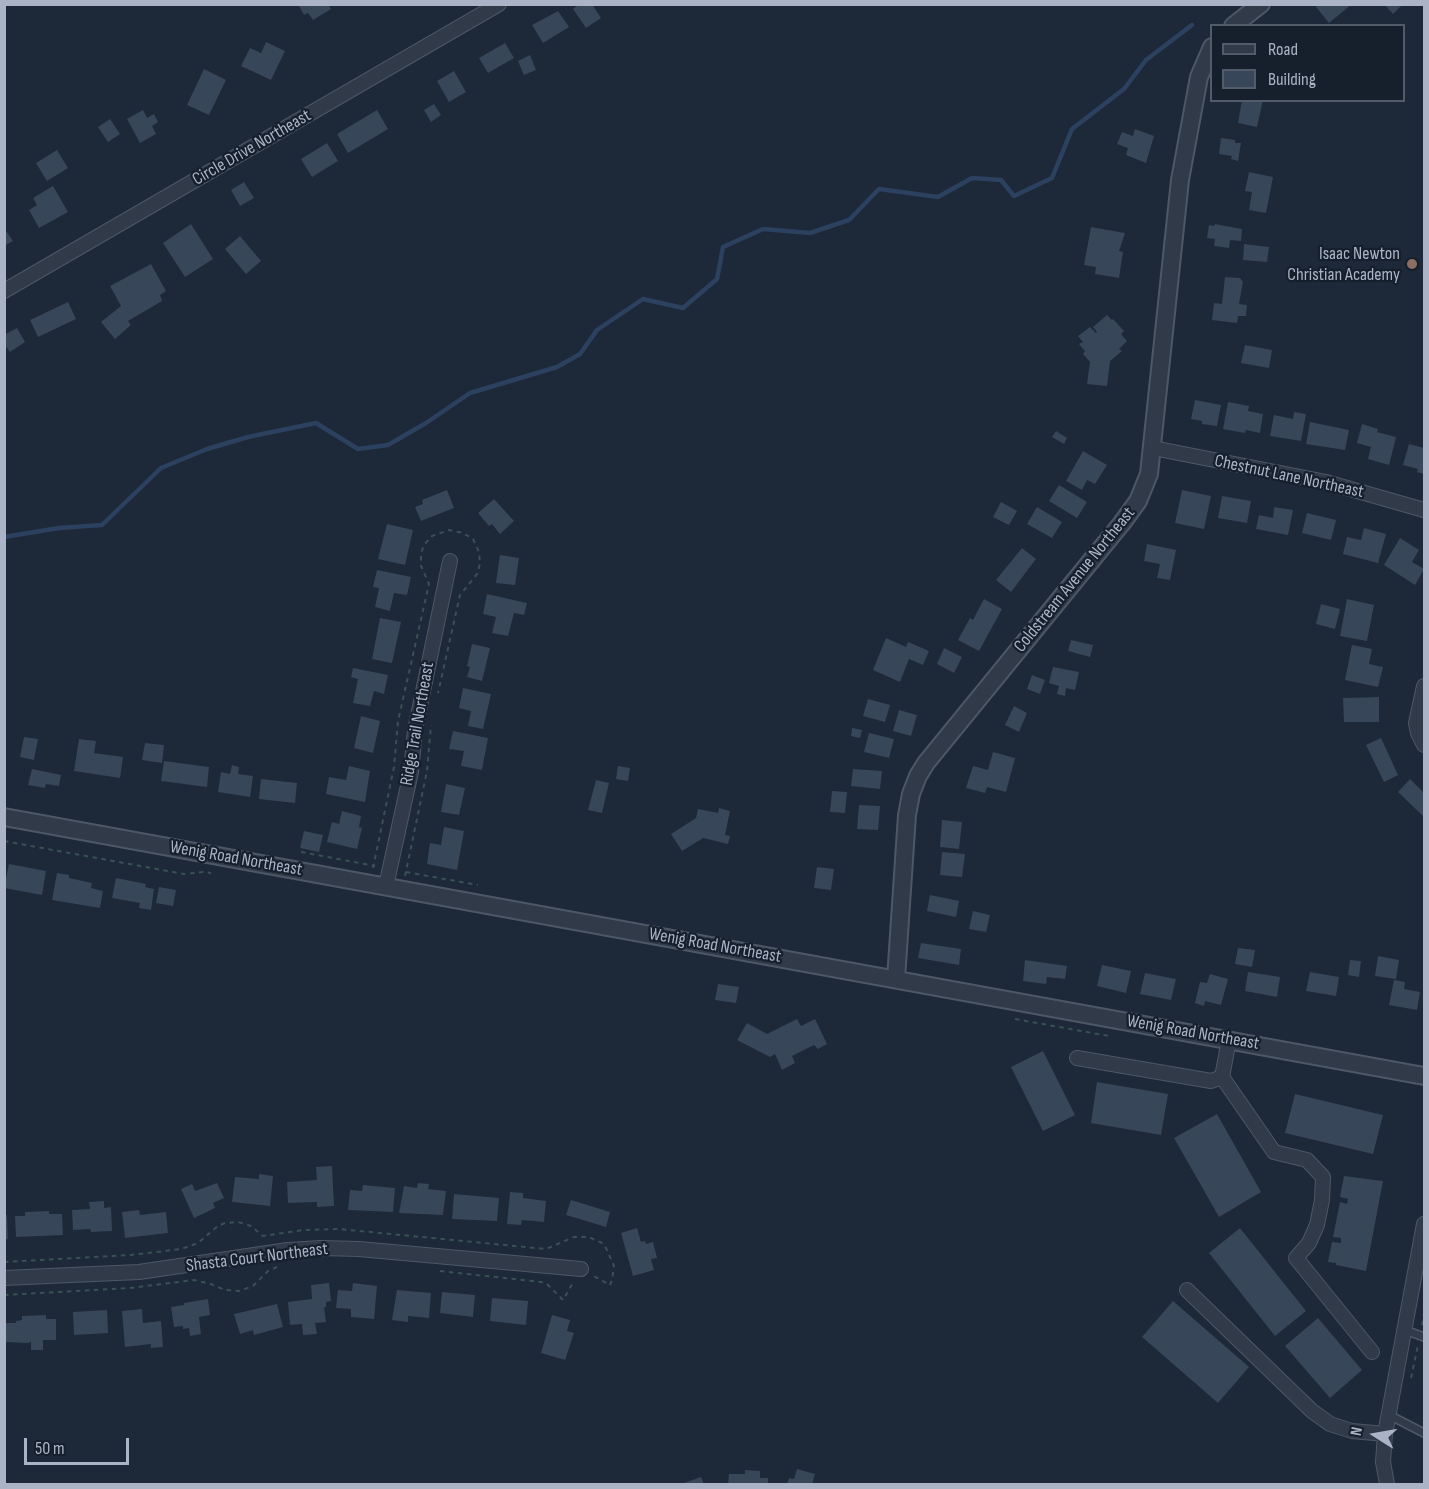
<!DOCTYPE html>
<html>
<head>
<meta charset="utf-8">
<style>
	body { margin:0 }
	#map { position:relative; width:1429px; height:1489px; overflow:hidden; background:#1d2838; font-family:"Sofia Sans Condensed",sans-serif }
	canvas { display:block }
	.frame { position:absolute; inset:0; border:6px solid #aab4c6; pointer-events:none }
	.legend { position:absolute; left:1210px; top:24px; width:195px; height:78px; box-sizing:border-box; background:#161f2c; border:2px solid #515b6a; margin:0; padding:8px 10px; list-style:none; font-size:18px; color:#aab4c6 }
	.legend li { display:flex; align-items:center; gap:12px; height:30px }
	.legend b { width:30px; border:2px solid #515b6a }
	.north { position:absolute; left:1345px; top:1405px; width:60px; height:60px; -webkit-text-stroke:4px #161f2c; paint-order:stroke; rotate:281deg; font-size:16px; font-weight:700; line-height:24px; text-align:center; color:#aab4c6 }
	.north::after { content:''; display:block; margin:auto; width:21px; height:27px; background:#aab4c6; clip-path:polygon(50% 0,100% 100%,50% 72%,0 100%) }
	.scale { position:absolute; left:24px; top:1438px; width:105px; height:27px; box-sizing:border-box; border:3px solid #aab4c6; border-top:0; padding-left:8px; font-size:18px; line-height:21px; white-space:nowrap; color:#aab4c6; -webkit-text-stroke:4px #161f2c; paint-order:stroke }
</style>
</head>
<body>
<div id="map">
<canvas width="1429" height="1489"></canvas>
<div class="frame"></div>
<ul class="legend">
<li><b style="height:8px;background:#303a48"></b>Road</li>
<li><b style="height:16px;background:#384659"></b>Building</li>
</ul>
<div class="north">N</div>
<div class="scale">50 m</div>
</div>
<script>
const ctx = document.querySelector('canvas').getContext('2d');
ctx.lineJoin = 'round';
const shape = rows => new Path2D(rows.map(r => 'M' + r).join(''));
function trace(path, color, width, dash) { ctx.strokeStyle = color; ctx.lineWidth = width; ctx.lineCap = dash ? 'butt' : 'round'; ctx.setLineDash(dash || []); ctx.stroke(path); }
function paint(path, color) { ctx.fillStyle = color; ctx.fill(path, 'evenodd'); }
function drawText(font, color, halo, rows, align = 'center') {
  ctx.font = font + ' "Sofia Sans Condensed",sans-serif'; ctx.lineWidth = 4.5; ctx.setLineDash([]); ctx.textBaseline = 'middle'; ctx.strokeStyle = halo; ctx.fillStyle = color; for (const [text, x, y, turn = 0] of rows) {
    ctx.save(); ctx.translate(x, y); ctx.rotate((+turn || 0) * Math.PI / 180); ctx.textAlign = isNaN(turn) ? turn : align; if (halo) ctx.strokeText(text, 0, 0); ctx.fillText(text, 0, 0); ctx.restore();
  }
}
trace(shape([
	[4,537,59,528,102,525,161,468,207,449,248,437,316,423,358,449,388,445,426,423,470,393,557,367,580,354,597,330,643,299,683,308,717,279,723,247,763,229,810,233,849,220,879,189,938,197,972,178,1001,180,1014,196,1052,178,1072,129,1124,89,1146,60,1192,25]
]), '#2c415f', 4.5);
paint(shape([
	[298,4,328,4,331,9,313,20,308,13,304,15],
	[579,4,592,4,601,18,586,28,573,9],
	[1319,4,1352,4,1329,23,1316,7],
	[1384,4,1403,4,1393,14],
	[558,11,569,27,543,43,532,25],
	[266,42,285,51,271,80,241,66,250,48,261,53],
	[505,43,514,58,488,73,479,58],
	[530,55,536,70,524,75,518,61],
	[204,69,226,80,209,115,187,105],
	[454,71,466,92,449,102,437,81],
	[1242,100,1263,100,1257,127,1238,123],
	[434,104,441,115,431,122,424,110],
	[143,110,147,118,154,114,158,122,152,126,156,134,140,143,127,119],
	[377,110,388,129,348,153,337,134],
	[110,119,120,134,108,142,98,127],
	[1135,129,1154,136,1146,163,1126,155,1128,148,1117,144,1122,132,1133,136],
	[1221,138,1235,140,1235,143,1241,143,1238,161,1231,159,1232,156,1219,154],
	[327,143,338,161,312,177,301,159],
	[57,150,68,168,47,181,36,163],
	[1249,172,1273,177,1266,213,1249,210,1252,192,1245,191],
	[244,182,254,198,240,206,231,190],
	[53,186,68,212,39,228,29,210,37,205,33,198],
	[191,224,213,259,185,277,163,243],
	[1215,224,1242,229,1241,241,1230,240,1229,248,1214,246,1215,239,1207,238,1209,225,1214,226],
	[1091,227,1125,233,1119,251,1123,252,1119,278,1095,274,1096,267,1084,265],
	[4,228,13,241,4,246],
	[240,236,261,261,246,274,225,249],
	[1244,244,1269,247,1267,262,1243,260],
	[151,264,166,291,160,295,162,301,128,321,131,325,115,339,101,322,121,306,110,286],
	[1225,277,1240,278,1243,282,1239,304,1247,305,1246,316,1238,316,1237,323,1212,320,1214,303,1222,304],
	[68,302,76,319,38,337,30,320],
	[1107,315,1112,320,1113,319,1124,331,1121,334,1127,341,1119,349,1122,351,1110,361,1107,386,1087,384,1090,362,1083,354,1085,351,1079,344,1083,342,1078,336,1090,327,1096,333,1097,332,1093,327],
	[17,328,25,342,10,352,4,344,4,335],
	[1245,345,1272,350,1269,368,1241,363],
	[1195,400,1221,405,1217,426,1202,424,1202,421,1191,419],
	[1228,402,1249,406,1248,411,1263,414,1260,433,1246,430,1245,433,1223,429],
	[1294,412,1306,414,1301,441,1270,436,1274,415,1293,419],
	[1310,422,1349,430,1345,450,1306,444],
	[1362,424,1378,429,1377,432,1396,437,1389,465,1368,459,1371,447,1357,443],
	[1056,431,1067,438,1064,444,1052,437],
	[1409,444,1424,448,1424,474,1417,472,1418,469,1403,465],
	[1083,451,1107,465,1095,484,1087,480,1082,490,1066,481],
	[1059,485,1087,502,1077,518,1049,501],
	[447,490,454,508,421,521,415,507,423,504,422,500],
	[1182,490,1211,496,1204,529,1175,523],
	[1222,496,1251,501,1247,523,1218,518],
	[494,499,514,521,500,534,492,524,489,526,478,513],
	[1001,502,1017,511,1009,525,993,517],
	[1037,507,1062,522,1052,538,1027,524],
	[1274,507,1293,510,1288,535,1256,529,1259,515,1273,518],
	[1307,513,1336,520,1331,540,1302,533],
	[387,524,413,530,405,565,378,559],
	[1364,528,1386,534,1378,563,1343,554,1347,537,1361,540],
	[1400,538,1419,550,1412,562,1424,569,1415,585,1384,565],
	[1147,544,1176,550,1170,580,1157,578,1160,564,1144,561],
	[1022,548,1036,559,1011,592,996,580],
	[500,555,519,558,515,585,496,583],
	[377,570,411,577,407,595,394,593,390,611,375,607,379,588,373,587],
	[487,594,527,603,524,615,514,613,508,636,492,633,496,617,483,614],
	[984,599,1002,609,979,651,958,640,970,618,973,620],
	[1347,599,1374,605,1367,641,1340,636],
	[1321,604,1340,609,1335,629,1316,624],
	[380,618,401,622,392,663,372,659],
	[886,638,906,647,908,642,929,651,923,665,909,659,900,682,873,670],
	[1071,640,1093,645,1090,657,1068,651],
	[472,644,490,648,482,681,467,677,470,667,467,666],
	[1352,645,1372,649,1369,664,1383,667,1378,687,1345,680],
	[944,648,962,657,954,673,937,664],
	[1053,667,1079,672,1075,690,1066,688,1065,696,1057,694,1059,686,1049,683],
	[353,668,388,675,384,694,374,691,370,706,353,703,358,679,351,677],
	[1032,675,1045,680,1040,694,1027,689],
	[463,688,491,694,483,729,468,726,471,711,459,708],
	[1379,697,1379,722,1344,722,1343,698],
	[868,699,890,705,885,722,863,716],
	[1014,706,1027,713,1019,732,1005,725],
	[899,710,917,715,911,736,893,731],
	[361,716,380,721,373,753,354,748],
	[852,728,862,730,860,738,851,736],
	[453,731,488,738,482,770,461,766,464,751,449,749],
	[869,733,894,739,889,758,864,752],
	[24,737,38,739,34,760,20,757],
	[1381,738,1398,775,1384,782,1366,745],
	[79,739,96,741,94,753,123,757,120,778,74,771],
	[145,743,164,745,162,763,142,760],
	[993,752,1015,758,1006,792,987,787,985,793,966,788,973,766,988,770],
	[164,761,209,767,207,787,161,781],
	[232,765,239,767,238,774,253,776,250,797,218,792,221,772,230,774],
	[349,766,370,771,365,802,326,794,329,777,346,780],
	[618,766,630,768,628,781,616,779],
	[32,769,61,775,59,786,46,784,45,788,28,785],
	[853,769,882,771,880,789,851,786],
	[261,779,297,783,295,803,259,799],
	[1410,779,1424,793,1424,817,1398,792],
	[596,780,609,783,602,813,588,810],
	[446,784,465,788,459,815,441,812],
	[832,791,847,792,845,813,830,812],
	[859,805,880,806,878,830,857,829],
	[719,808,730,811,725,835,730,836,728,844,703,838,682,851,671,834,696,818,698,809,718,813],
	[342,811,361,816,359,827,362,828,357,849,327,842,332,822,339,824],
	[942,820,962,822,959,849,940,847],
	[444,827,464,831,457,870,427,864,430,843,441,845],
	[304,831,323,835,319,852,300,848],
	[942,852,965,854,962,877,940,875],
	[9,864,46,871,42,895,4,888],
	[817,867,834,869,831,890,814,888],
	[57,873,69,875,69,878,92,883,91,888,103,891,100,908,52,900],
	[116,878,146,884,145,887,154,889,151,910,139,908,140,903,112,898],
	[159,887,176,890,173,906,156,903],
	[930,895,959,901,956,917,927,911],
	[973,911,990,915,986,932,969,929],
	[921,943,961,949,959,965,918,958],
	[1238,948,1255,950,1252,967,1235,964],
	[1378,956,1399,960,1396,979,1375,976],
	[1025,960,1067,966,1065,979,1047,977,1046,984,1023,981],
	[1350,960,1361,961,1359,977,1348,975],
	[1102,965,1131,971,1126,993,1097,986],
	[1248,972,1280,977,1277,997,1245,991],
	[1310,972,1339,977,1336,996,1306,991],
	[1145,973,1176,979,1171,1000,1140,994],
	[1210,974,1228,979,1221,1005,1205,1001,1204,1006,1195,1003,1200,982,1207,983],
	[1394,980,1405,982,1404,989,1420,992,1417,1010,1389,1005],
	[718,984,739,987,736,1003,715,1000],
	[797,1019,801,1026,815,1019,827,1044,818,1049,814,1045,792,1056,795,1063,782,1070,775,1054,770,1057,737,1040,747,1023,767,1034],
	[1043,1051,1075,1115,1043,1131,1011,1067],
	[1097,1082,1168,1094,1161,1135,1091,1123],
	[1295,1094,1383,1115,1373,1154,1285,1133],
	[1217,1114,1261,1192,1219,1217,1174,1138],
	[332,1166,334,1206,317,1207,317,1202,288,1203,287,1182,317,1180,316,1167],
	[259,1174,273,1176,270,1206,232,1202,235,1177,259,1179],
	[1344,1176,1383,1181,1366,1271,1336,1265,1336,1263,1328,1262,1332,1242,1341,1243,1341,1238,1333,1237,1340,1202,1347,1204,1348,1199,1340,1197],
	[217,1183,224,1198,213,1203,215,1208,194,1218,181,1189,192,1184,195,1191],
	[418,1183,429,1184,428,1189,446,1191,443,1215,399,1213,404,1186,417,1188],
	[363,1185,395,1188,393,1212,348,1210,350,1190,362,1191],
	[510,1192,523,1193,523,1198,546,1201,544,1222,522,1220,521,1225,507,1224],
	[454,1194,499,1198,497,1221,452,1219],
	[571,1200,610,1212,606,1227,566,1215],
	[104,1201,104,1208,111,1207,112,1231,91,1232,90,1229,73,1230,72,1210,90,1209,89,1202],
	[139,1210,140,1215,166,1212,168,1233,125,1238,122,1212],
	[49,1211,49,1214,62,1214,63,1235,16,1237,15,1216,25,1216,25,1212],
	[4,1215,7,1215,8,1239,4,1240],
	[637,1228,641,1242,645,1241,646,1244,653,1242,657,1258,651,1259,654,1270,633,1276,621,1233],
	[1240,1228,1306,1311,1275,1336,1209,1253],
	[329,1283,331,1301,326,1302,326,1307,324,1307,326,1322,315,1323,317,1334,303,1335,302,1324,290,1325,288,1302,312,1299,311,1285],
	[353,1283,377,1286,374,1319,351,1317,351,1309,336,1308,338,1290,352,1291],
	[397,1290,431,1293,429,1318,408,1316,408,1322,392,1320],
	[442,1292,475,1295,473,1317,440,1313],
	[492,1298,528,1301,526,1325,490,1321],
	[208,1299,210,1315,199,1317,201,1334,190,1336,189,1328,183,1329,183,1326,174,1327,171,1307,184,1305,184,1303],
	[1173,1301,1249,1367,1218,1403,1142,1337],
	[277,1304,283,1327,254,1335,253,1330,240,1334,234,1314],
	[142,1309,143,1323,161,1321,163,1347,151,1348,151,1344,125,1347,122,1311],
	[107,1310,108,1333,74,1335,73,1312],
	[46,1315,46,1319,56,1319,56,1340,43,1340,43,1350,31,1350,31,1341,29,1343,4,1342,4,1323,16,1323,16,1321,22,1320,22,1316],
	[552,1315,570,1320,567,1331,574,1333,565,1360,541,1353],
	[1318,1318,1362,1370,1330,1398,1285,1346],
	[797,1469,815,1474,812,1484,787,1484,789,1478,794,1479],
	[745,1470,760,1471,760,1478,768,1478,768,1484,728,1484,729,1474,745,1474],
	[701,1477,704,1484,681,1484]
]), '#384659');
const service = shape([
	[1405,1330,1424,1337],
	[1389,1415,1424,1433]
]);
const minor = shape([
	[4,291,499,4],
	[1153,448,1326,482,1424,510],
	[1424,686,1416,723,1418,733,1424,745],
	[386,886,411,772,415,730,450,561],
	[1229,1040,1222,1077,1274,1152,1307,1160,1323,1177,1322,1200,1317,1225,1309,1243,1296,1258,1372,1352],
	[1077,1058,1211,1081,1222,1077],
	[4,1278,139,1272,288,1250,321,1248,359,1249,581,1269],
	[1187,1290,1312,1411,1330,1424,1352,1431,1385,1434],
	[1387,1484,1383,1462,1385,1434,1424,1224]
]);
const tertiary = shape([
	[1233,26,1261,4],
	[4,817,1424,1076],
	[896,979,907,815,911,794,918,776,926,763,1122,523,1138,501,1149,474,1180,180,1199,77,1212,47]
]);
trace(service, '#4e5766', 10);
trace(minor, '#4e5766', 16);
trace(tertiary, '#4e5766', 20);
trace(shape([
	[4,841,184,874,203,872,211,873],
	[301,852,375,866],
	[373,868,394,767,398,721,429,584,421,566,421,553,424,545,432,536,449,530,463,533,473,539,479,552,480,564,477,574,460,595,438,693],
	[406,872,478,885],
	[405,876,427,771,431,725],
	[1015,1019,1109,1036],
	[4,1262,131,1255,181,1249,198,1243,218,1226,225,1223,238,1222,251,1226,263,1236,303,1230,339,1229,546,1249,574,1237,589,1237,602,1243,606,1248,614,1266,612,1280,610,1285,592,1275],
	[440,1271,541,1282,547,1284,563,1300,574,1281],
	[4,1295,130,1288,194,1280,211,1284,225,1290,239,1291,253,1286,268,1271,279,1266],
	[1422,1325,1424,1313],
	[1411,1378,1418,1345]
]), '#395153', 2, [4.5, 4.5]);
trace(service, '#303a48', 7);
trace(minor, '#303a48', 14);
trace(tertiary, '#303a48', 16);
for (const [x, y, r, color] of [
	[1412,264,6,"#8d6e63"]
]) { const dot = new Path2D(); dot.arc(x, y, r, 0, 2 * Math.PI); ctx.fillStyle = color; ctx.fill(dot); trace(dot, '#161f2c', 2); }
drawText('18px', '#aab4c6', '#161f2c', [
	["Circle Drive Northeast",252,148,-30],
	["Chestnut Lane Northeast",1289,477,12],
	["Coldstream Avenue Northeast",1075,580,-51],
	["Ridge Trail Northeast",418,724,-80],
	["Wenig Road Northeast",236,859,10],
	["Wenig Road Northeast",715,946,10],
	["Wenig Road Northeast",1193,1033,10],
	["Shasta Court Northeast",257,1258,-7]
]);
drawText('18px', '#aab4c6', '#161f2c', [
	["Isaac Newton",1400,254],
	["Christian Academy",1400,275]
], 'right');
</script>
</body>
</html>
